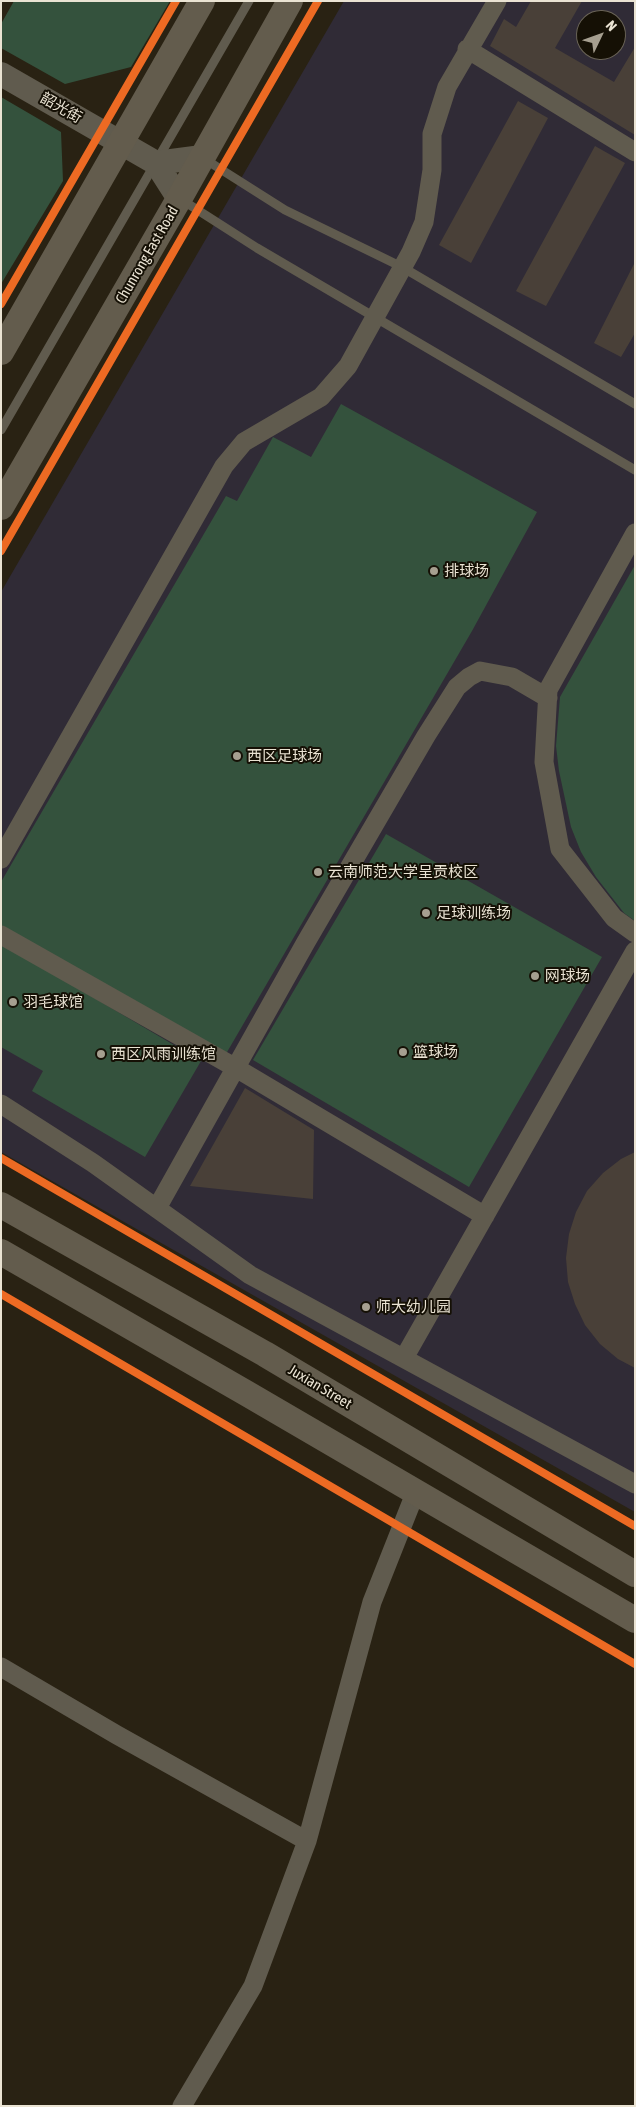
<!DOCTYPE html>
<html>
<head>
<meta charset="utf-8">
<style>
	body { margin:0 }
	#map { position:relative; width:636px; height:2107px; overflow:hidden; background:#292213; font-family:"Asap Condensed",sans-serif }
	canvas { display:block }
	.frame { position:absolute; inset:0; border:2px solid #eae3d3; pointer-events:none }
	.north { position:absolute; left:576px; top:10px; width:50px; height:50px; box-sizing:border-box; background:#151005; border:1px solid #6a6457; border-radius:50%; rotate:48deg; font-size:14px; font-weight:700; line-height:20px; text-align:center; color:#eae3d3 }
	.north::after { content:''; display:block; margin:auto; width:18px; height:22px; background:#a69f90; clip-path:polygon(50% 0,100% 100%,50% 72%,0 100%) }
</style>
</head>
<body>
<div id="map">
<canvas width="636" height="2107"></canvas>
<div class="frame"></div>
<div class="north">N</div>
</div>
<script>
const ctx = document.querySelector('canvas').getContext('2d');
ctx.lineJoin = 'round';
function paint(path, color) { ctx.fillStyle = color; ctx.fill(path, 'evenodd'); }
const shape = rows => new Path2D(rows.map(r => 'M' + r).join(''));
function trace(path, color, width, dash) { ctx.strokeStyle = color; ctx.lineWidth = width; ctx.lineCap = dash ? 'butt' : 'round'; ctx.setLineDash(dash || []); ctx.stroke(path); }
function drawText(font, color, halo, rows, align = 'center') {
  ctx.font = font + ' "Asap Condensed","Noto Sans SC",sans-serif'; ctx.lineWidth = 4; ctx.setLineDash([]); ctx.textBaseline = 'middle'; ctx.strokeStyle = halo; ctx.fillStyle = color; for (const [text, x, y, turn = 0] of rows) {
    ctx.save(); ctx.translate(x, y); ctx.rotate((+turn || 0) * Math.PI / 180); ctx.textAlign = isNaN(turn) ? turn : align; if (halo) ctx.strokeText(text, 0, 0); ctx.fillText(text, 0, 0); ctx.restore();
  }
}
paint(shape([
	[344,1,635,1,635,1512,1,1152,1,592],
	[586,20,616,20,616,50,586,50]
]), '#302b36');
paint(shape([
	[14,1,170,1,131,67,65,84,1,48,1,24],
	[1,97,61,132,63,181,1,284],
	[341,404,537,512,472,631,223,1059,1,928,1,882,226,496,237,501,273,437,311,457],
	[635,565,635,921,624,913,596,877,581,852,571,827,559,771,556,746,560,697],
	[386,834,602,957,469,1187,253,1060],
	[1,943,201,1061,145,1157,32,1091,43,1071,1,1047]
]), '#34523d');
paint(shape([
	[531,1,582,1,555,48,614,82,635,47,635,135,490,46,504,19,516,27],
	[518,101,548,118,471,263,439,245],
	[595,146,625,163,546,306,516,291],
	[635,262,635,333,621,357,594,343],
	[245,1088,314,1130,313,1199,190,1186],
	[635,1152,635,1368,618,1359,600,1344,585,1325,575,1304,568,1282,566,1258,569,1234,576,1212,587,1191,603,1173,621,1159]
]), '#494038');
trace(shape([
	[203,158,285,210,402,267,635,404],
	[182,200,257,248,635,470],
	[1,430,249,1]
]), '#605b4e', 9);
trace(shape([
	[467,49,635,152],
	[635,533,548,690,544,762,560,849,614,918,635,933],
	[1,859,224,466,244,442,321,397,348,366,411,252,424,222,432,170,432,134,447,87,497,1],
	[1,935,236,1068,485,1216],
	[1,1104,93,1163,250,1275,635,1484],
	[157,1208,306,942,426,736,457,687,469,677,480,671,512,677,548,698],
	[404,1358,635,951],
	[1,1667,117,1735,307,1841],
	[182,2106,253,1986,307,1841,372,1602,416,1491]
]), '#605b4e', 19);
trace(shape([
	[1,74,156,163,179,199],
	[156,163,202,157]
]), '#605b4e', 24);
trace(shape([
	[1,352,202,1],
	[1,507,179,199,290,1],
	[1,1205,265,1354,635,1574],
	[1,1252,246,1393,635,1620]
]), '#635c4d', 26);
trace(shape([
	[1,304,176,1],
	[1,551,318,1],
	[1,1158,635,1526],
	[1,1294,635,1664]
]), '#ed6a23', 8);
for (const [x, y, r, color] of [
	[434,571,5,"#a69f90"],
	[237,756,5,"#a69f90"],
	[318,872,5,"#a69f90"],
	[426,913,5,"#a69f90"],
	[535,976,5,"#a69f90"],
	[13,1002,5,"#a69f90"],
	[403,1052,5,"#a69f90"],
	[101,1054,5,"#a69f90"],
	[366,1307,5,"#a69f90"]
]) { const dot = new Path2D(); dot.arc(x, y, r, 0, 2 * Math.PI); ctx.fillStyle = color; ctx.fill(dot); trace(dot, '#151005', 2); }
drawText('15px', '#eae3d3', '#151005', [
	["韶光街",61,108,30],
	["Chunrong East Road",147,255,-60],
	["Juxian Street",320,1387,31]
]);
drawText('15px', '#eae3d3', '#151005', [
	["排球场",444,571],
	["西区足球场",247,756],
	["云南师范大学呈贡校区",328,872],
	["足球训练场",436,913],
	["网球场",545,976],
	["羽毛球馆",23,1002],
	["篮球场",413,1052],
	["西区风雨训练馆",111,1054],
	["师大幼儿园",376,1307]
], 'left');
</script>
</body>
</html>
